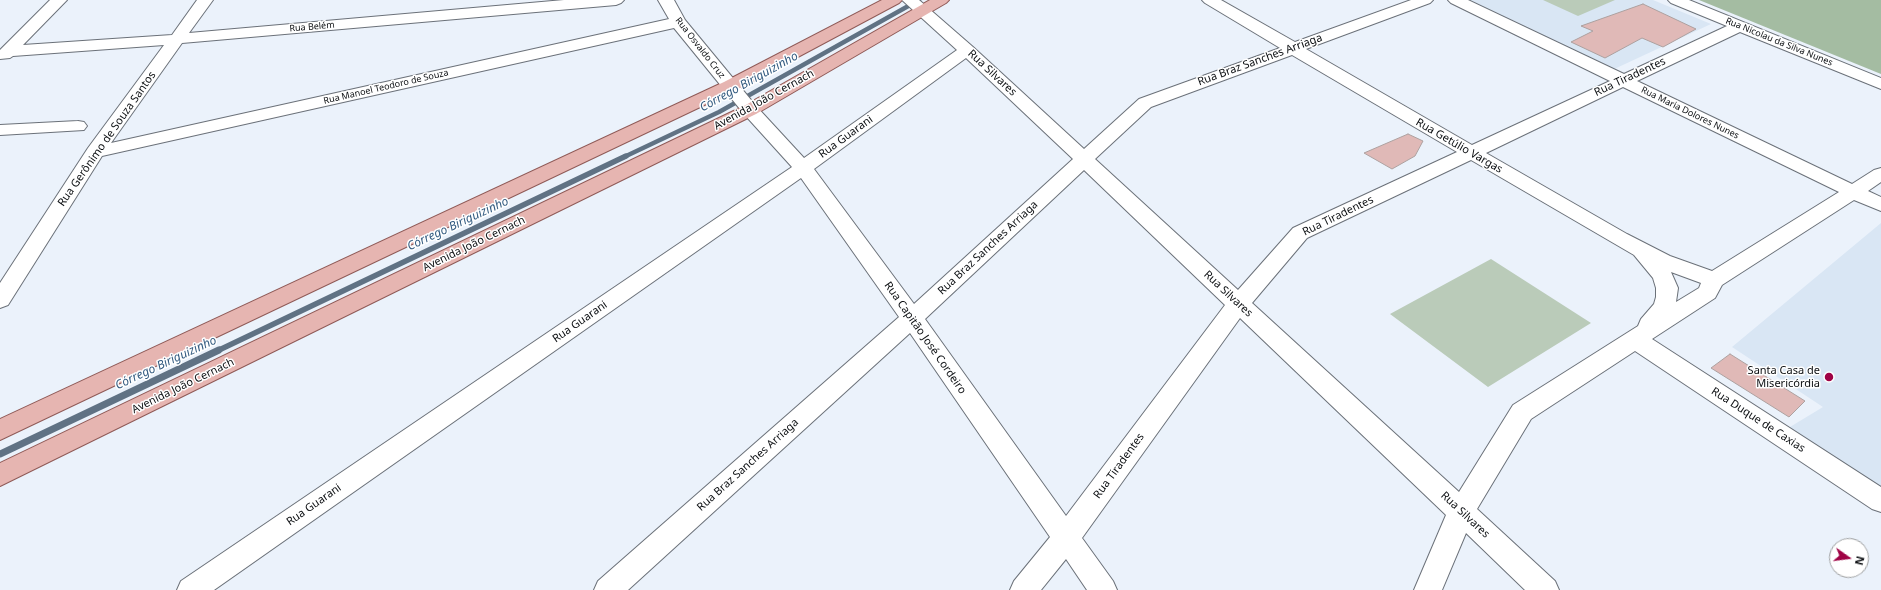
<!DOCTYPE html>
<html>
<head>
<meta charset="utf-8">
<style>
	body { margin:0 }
	#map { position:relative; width:1881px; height:590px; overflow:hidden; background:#ebf2fb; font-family:"Noto Sans",sans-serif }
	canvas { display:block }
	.north { position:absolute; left:1829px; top:538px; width:40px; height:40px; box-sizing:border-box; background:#fff; border:1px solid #9d9fa0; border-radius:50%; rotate:104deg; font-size:11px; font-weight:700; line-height:16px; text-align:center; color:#0b0e11 }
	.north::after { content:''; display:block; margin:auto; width:14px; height:18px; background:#9f0245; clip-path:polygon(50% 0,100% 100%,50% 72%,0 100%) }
</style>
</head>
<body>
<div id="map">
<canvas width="1881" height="590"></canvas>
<div class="north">N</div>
</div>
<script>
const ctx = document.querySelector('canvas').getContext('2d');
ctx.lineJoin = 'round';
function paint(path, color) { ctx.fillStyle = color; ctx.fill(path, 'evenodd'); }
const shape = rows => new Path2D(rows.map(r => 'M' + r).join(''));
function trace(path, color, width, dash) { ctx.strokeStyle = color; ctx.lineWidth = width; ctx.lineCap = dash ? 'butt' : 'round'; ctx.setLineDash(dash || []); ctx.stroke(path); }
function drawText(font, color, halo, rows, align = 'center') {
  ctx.font = font + ' "Noto Sans",sans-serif'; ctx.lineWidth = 3; ctx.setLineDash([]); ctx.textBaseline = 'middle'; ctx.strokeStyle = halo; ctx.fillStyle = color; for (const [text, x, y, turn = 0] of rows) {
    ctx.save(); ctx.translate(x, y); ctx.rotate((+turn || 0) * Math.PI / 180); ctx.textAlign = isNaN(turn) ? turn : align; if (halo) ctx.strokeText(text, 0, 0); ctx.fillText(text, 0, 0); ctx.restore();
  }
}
paint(shape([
	[1457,0,1653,0,1711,24,1610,71],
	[1881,223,1881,491,1785,430,1823,407,1732,347]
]), '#d9e6f4');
paint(shape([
	[1543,0,1615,0,1578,16],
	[1491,259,1591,323,1488,387,1390,314]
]), '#bacbb9');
paint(shape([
	[1699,0,1881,0,1881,74]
]), '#a4bca2');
trace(shape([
	[624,157,719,112,919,0]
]), '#607284', 4.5);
trace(shape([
	[217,351,626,156]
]), '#607284', 5.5);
trace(shape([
	[0,454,219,350]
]), '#607284', 7);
const building = shape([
	[1643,4,1696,29,1663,47,1642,38,1605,58,1571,42,1593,31,1581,26,1643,4],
	[1408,134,1423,141,1415,156,1392,169,1364,153,1408,134],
	[1730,354,1805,401,1789,417,1711,368,1730,354]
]);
paint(building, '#e0b9b7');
trace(building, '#ada1a0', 1);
const minor = shape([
	[50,0,67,0,23,45,172,35,197,0,213,0,189,33,564,0,624,0,621,3,616,5,182,43,111,143,669,19,658,0,674,0,685,20,756,106,804,158,957,50,902,0,919,0,973,47,1084,149,1139,99,1280,48,1205,3,1202,0,1221,0,1295,42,1411,0,1433,0,1430,3,1306,49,1472,145,1610,81,1451,3,1448,0,1468,0,1624,74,1727,26,1671,3,1668,0,1689,0,1881,78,1881,89,1740,32,1637,81,1852,184,1874,170,1881,168,1881,182,1868,191,1881,197,1881,211,1854,200,1722,285,1715,298,1652,339,1881,487,1881,512,1872,509,1635,351,1531,419,1477,509,1555,581,1559,590,1525,590,1466,533,1442,590,1414,590,1446,515,1240,318,1082,538,1113,581,1117,590,1087,590,1066,559,1041,590,1010,590,1014,581,1050,537,910,333,628,590,594,590,598,581,899,317,801,178,214,590,177,590,181,581,792,167,744,114,674,28,102,156,8,305,0,308,0,283,88,148,164,45,13,56,10,58,0,59,0,50,50,0],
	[1292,55,1457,152,1293,228,1238,290,1095,159,1151,107,1292,55],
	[966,58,1073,159,914,304,814,169,966,58],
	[1623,87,1839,192,1712,271,1670,256,1627,234,1486,153,1623,87],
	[1471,160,1634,255,1653,278,1656,288,1656,297,1654,304,1641,319,1638,326,1513,405,1459,492,1252,303,1307,238,1471,160],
	[1084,170,1225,305,1066,516,925,319,1084,170],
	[1671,272,1701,283,1699,288,1676,302,1678,288,1671,272],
	[78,121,84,122,87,126,84,130,0,135,0,125,78,121]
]);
const major = shape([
	[882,0,902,0,899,3,736,90,0,440,0,419,724,82,882,0],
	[930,0,949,0,946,3,756,114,0,486,0,463,744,106,930,0]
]);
trace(minor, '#6b7179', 2);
trace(major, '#8f5a57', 2);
paint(minor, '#fff');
paint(major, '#e6b5b1');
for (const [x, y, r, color] of [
	[1829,377,5,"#9f0245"]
]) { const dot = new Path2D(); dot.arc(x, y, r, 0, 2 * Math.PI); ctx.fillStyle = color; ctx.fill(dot); trace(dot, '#fff', 1.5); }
drawText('9px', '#0b0e11', '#fff', [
	["Rua Belém",312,27,-5],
	["Rua Nicolau da Silva Nunes",1779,42,22],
	["Rua Osvaldo Cruz",700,48,52],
	["Rua Manoel Teodoro de Souza",386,87,-13],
	["Rua Maria Dolores Nunes",1690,113,26]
]);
drawText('11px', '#0b0e11', '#fff', [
	["Rua Braz Sanches Arriaga",1260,60,-20],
	["Rua Silvares",992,73,43],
	["Rua Tiradentes",1630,77,-25],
	["Avenida João Cernach",764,100,-29],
	["Rua Guarani",846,137,-36],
	["Rua Gerônimo de Souza Santos",107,139,-55],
	["Rua Getúlio Vargas",1459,146,30],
	["Rua Tiradentes",1338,216,-26],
	["Avenida João Cernach",474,244,-26],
	["Rua Braz Sanches Arriaga",988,248,-43],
	["Rua Silvares",1228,294,43],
	["Rua Guarani",580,322,-35],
	["Rua Capitão José Cordeiro",925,338,55],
	["Avenida João Cernach",183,386,-26],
	["Rua Duque de Caxias",1758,420,33],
	["Rua Braz Sanches Arriaga",748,465,-42],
	["Rua Tiradentes",1119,466,-54],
	["Rua Guarani",314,505,-35],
	["Rua Silvares",1465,515,43]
]);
drawText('11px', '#0b0e11', '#fff', [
	["Santa Casa de",1820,371],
	["Misericórdia",1820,384]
], 'right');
drawText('italic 12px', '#335b80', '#fff', [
	["Córrego Biriguizinho",749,82,-29],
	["Córrego Biriguizinho",458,224,-25],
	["Córrego Biriguizinho",166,363,-25]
]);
</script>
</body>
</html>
